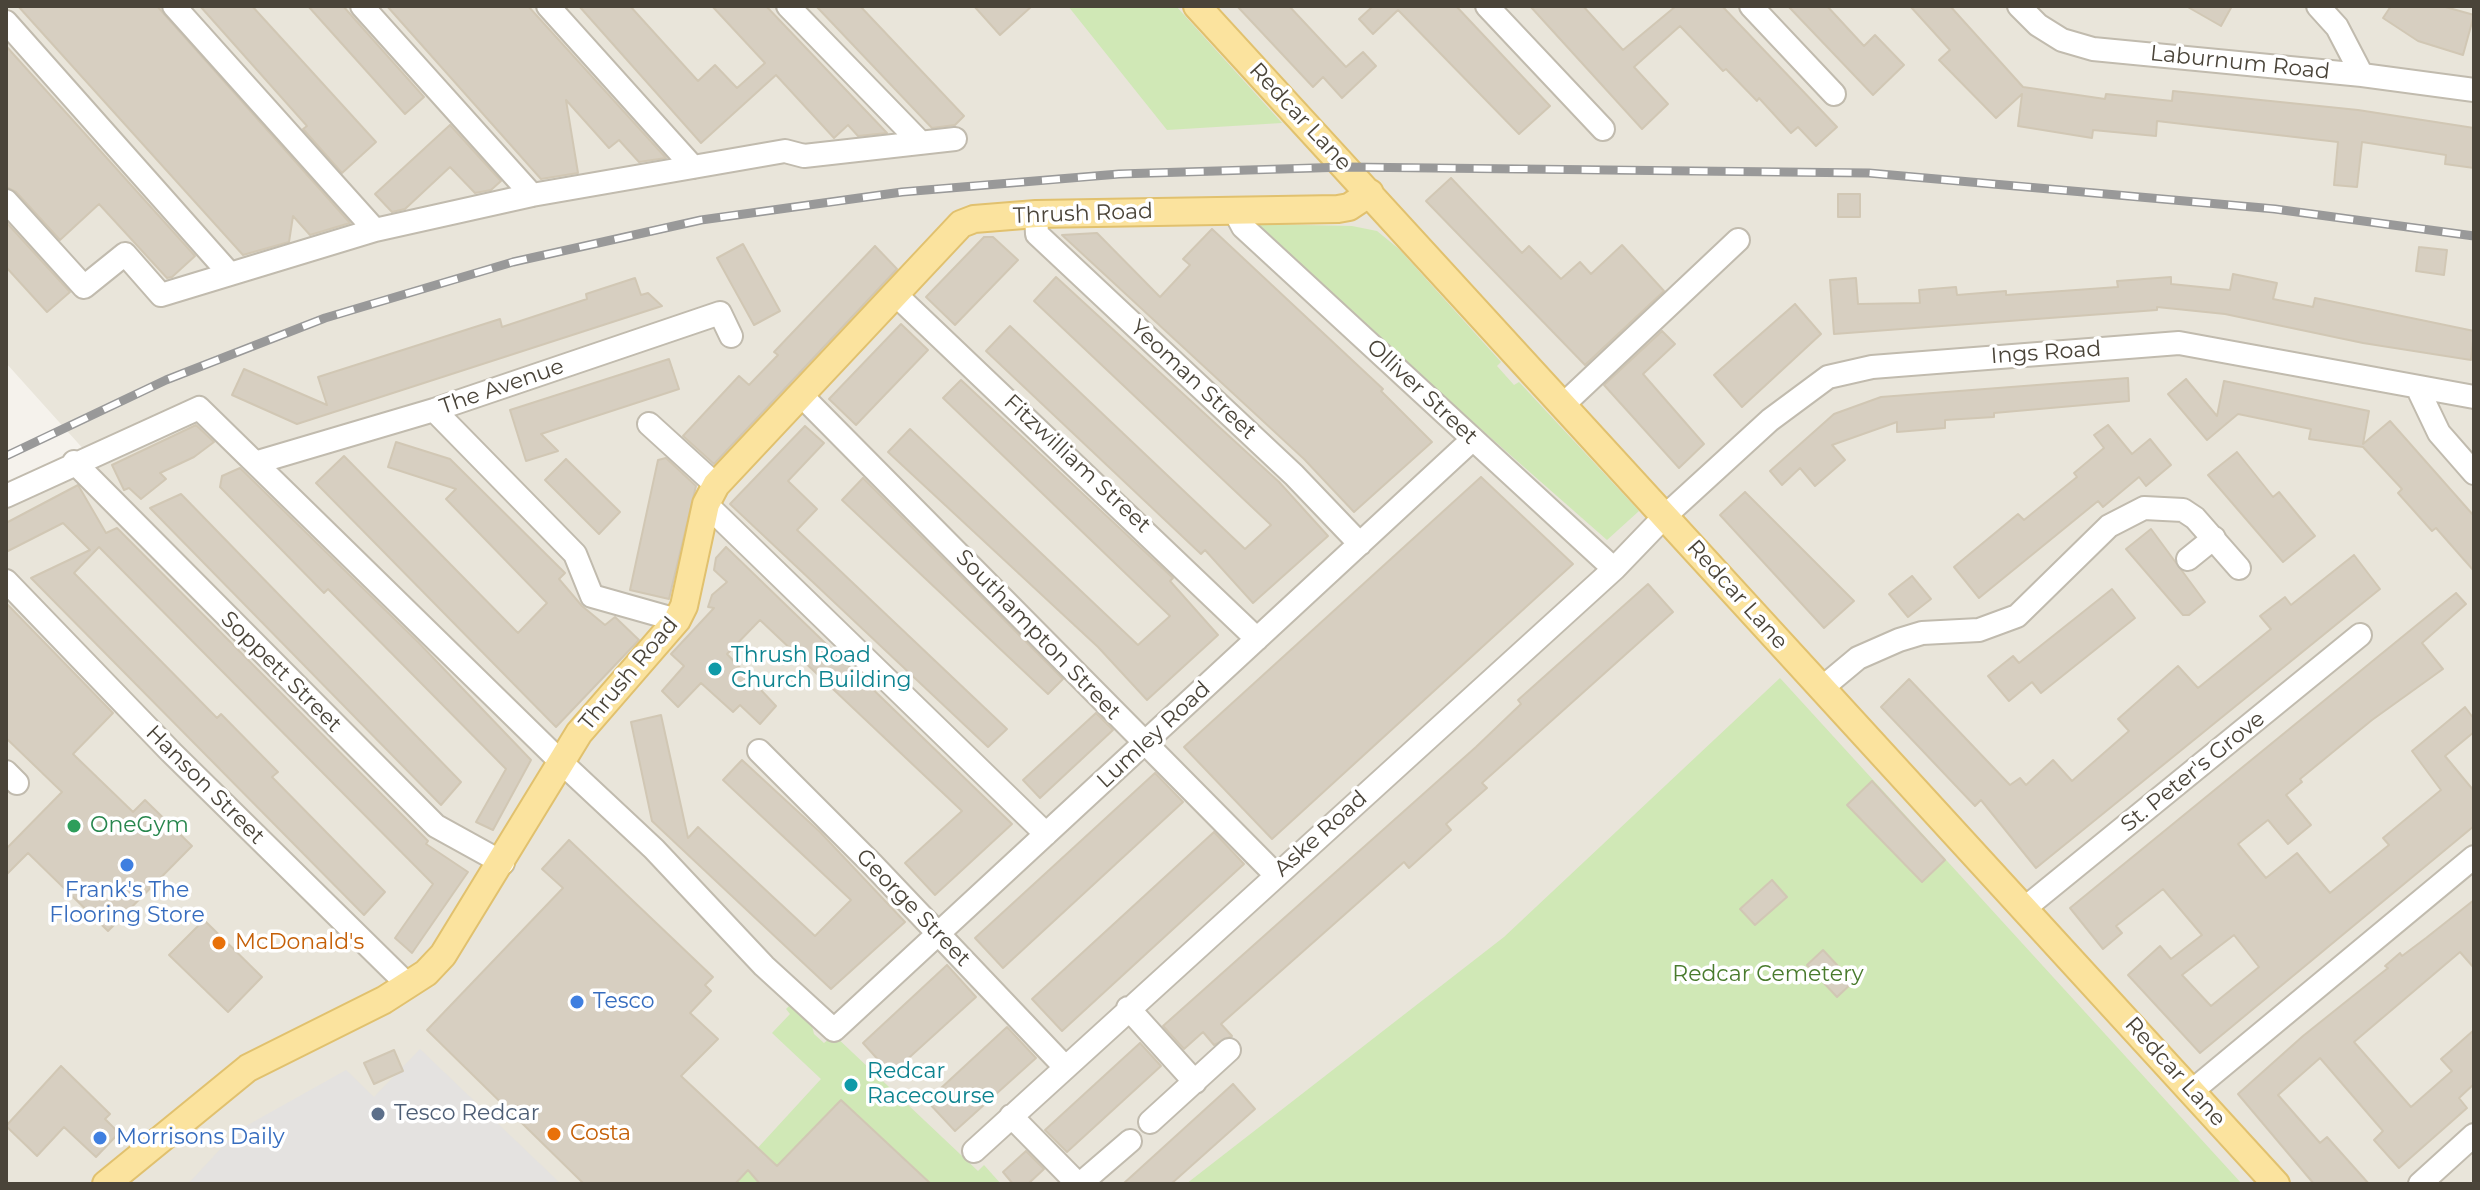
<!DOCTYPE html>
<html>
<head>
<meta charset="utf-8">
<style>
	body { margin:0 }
	#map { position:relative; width:2480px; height:1190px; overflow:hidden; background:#f5f2ec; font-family:Montserrat,sans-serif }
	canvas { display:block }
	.frame { position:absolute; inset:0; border:8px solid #4a4439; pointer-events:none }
</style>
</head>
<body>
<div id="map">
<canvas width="2480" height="1190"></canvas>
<div class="frame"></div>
</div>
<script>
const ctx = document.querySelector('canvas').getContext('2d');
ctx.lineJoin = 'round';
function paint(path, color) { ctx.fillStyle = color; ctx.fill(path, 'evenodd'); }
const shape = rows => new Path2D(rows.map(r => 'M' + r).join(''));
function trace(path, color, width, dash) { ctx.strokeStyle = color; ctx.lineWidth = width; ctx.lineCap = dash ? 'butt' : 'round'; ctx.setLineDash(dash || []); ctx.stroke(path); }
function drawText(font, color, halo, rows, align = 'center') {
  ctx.font = font + ' Montserrat,sans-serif'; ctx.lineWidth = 7; ctx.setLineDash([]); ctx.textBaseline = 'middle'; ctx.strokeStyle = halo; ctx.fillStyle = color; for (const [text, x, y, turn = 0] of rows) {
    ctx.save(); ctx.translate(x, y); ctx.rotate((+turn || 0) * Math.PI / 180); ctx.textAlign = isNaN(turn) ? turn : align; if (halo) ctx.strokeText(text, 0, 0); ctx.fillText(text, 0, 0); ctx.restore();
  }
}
paint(shape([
	[6,6,2474,6,2474,1184,6,1184,6,510,95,462,6,363]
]), '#e9e5da');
paint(shape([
	[1068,6,1176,6,1282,123,1167,130],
	[1257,224,1352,226,1377,231,1399,249,1501,362,1497,366,1514,385,1519,382,1639,511,1607,540,1283,255],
	[1780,678,2242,1184,1186,1184,1504,937],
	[795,1000,809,1014,814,1034,824,1043,834,1035,978,1171,984,1165,1001,1184,629,1184,754,1152,821,1079,772,1033,790,1014,786,1009]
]), '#d0e8b6');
paint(shape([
	[420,1049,561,1184,188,1184,237,1131,346,1070,374,1097]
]), '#e4e2e0');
const building = shape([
	[18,6,157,6,350,223,310,235,293,216,289,242,243,255,18,6],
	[200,6,252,6,376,142,342,173,303,129,307,126,200,6],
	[308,6,343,6,424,97,405,114,308,6],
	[387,6,528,6,666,158,639,162,619,140,609,148,566,100,578,173,541,179,387,6],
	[579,6,630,6,698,81,715,65,737,88,765,63,712,6,766,6,887,133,858,136,848,125,834,138,776,75,701,143,579,6],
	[816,6,860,6,964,116,955,125,932,128,816,6],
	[974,6,1032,6,1000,35,974,6],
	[1237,6,1289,6,1346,67,1363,52,1376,66,1342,98,1323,77,1313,87,1237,6],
	[1373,6,1456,6,1550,106,1519,134,1398,10,1373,34,1359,19,1373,6],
	[1530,6,1583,6,1623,50,1676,6,1722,6,1837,127,1816,146,1798,127,1791,133,1759,98,1757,101,1726,69,1723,71,1680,26,1634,67,1668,104,1642,129,1530,6],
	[1788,6,1827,6,1864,46,1875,35,1904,65,1873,95,1788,6],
	[1910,6,1950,6,2023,87,2105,99,2106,94,2172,101,2173,91,2358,110,2474,128,2474,168,2445,164,2446,155,2362,142,2357,187,2334,185,2338,142,2157,121,2156,136,2093,130,2092,138,2018,126,2022,94,1996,118,1939,60,1950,50,1910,6],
	[2186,6,2232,6,2221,26,2186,6],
	[2391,6,2442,6,2474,15,2463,55,2418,41,2383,18,2391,6],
	[6,46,195,256,172,277,167,278,99,204,60,240,16,192,6,187,6,46],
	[450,125,501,181,491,190,475,193,450,167,405,209,392,212,375,194,450,125],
	[1451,178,1522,253,1529,246,1561,279,1580,262,1591,274,1622,245,1664,291,1585,365,1426,201,1451,178],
	[1838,194,1860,194,1860,217,1838,217,1838,194],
	[6,222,70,292,47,312,6,267,6,222],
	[1212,229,1383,389,1381,391,1432,442,1354,512,1304,459,1062,235,1097,233,1160,297,1190,265,1183,259,1212,229],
	[984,237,993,237,1018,260,955,325,926,297,984,237],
	[743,244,780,311,754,325,717,258,743,244],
	[875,246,897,269,714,464,683,436,739,376,749,385,778,355,774,352,875,246],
	[2419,247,2447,250,2444,275,2416,271,2419,247],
	[2233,274,2277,283,2273,299,2313,307,2315,298,2474,331,2471,360,2363,343,2225,314,2157,307,2157,310,1834,334,1830,280,1856,278,1858,304,1920,303,1919,290,1956,287,1957,295,2006,291,2006,295,2118,287,2117,281,2171,277,2171,284,2230,290,2233,274],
	[1056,277,1279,482,1328,536,1253,603,1205,550,1201,554,986,351,1010,326,1245,549,1271,525,1034,301,1056,277],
	[635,278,641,295,648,293,662,306,297,424,232,395,244,369,327,405,318,377,500,319,502,327,587,299,586,294,635,278],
	[1795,304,1821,334,1742,407,1714,375,1795,304],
	[901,324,928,350,856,425,829,399,901,324],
	[1662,331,1675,344,1643,374,1704,444,1679,468,1604,385,1662,331],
	[669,359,679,389,541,434,558,451,526,461,510,410,669,359],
	[2128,378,2129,401,1994,413,1994,417,1945,420,1945,428,1897,432,1897,422,1832,445,1845,460,1815,486,1800,468,1782,485,1770,471,1834,414,1881,397,2128,378],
	[2186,379,2217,416,2224,381,2369,411,2363,444,2390,421,2474,516,2474,571,2436,528,2432,531,2398,493,2402,489,2363,447,2309,439,2311,429,2238,414,2207,440,2168,394,2186,379],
	[961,380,1173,578,1170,581,1218,635,1147,700,1098,647,888,452,910,429,1138,645,1170,616,943,398,961,380],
	[196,425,214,442,194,457,160,473,166,479,141,499,129,488,124,490,112,465,196,425],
	[2108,425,2132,454,2150,439,2171,465,2146,486,2139,477,2103,507,2098,501,1979,598,1954,567,2018,514,2024,520,2077,477,2074,473,2104,448,2094,435,2108,425],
	[805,426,824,443,788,481,817,509,797,530,1007,729,988,747,730,504,805,426],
	[396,442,450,459,565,573,559,579,582,606,605,625,615,617,639,640,556,727,316,483,344,456,518,633,547,603,446,499,456,489,388,467,396,442],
	[2237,452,2273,497,2279,492,2315,536,2283,562,2208,475,2237,452],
	[666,458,696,486,669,599,630,590,658,460,666,458],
	[566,459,620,512,599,534,545,480,566,459],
	[240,468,419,643,531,760,493,830,476,822,506,769,328,589,324,593,220,487,222,476,240,468],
	[1481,477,1573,564,1272,839,1184,747,1481,477],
	[863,478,1063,679,1048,694,842,500,863,478],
	[78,485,106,533,117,528,428,841,426,844,468,872,412,953,395,938,433,884,99,547,74,573,217,718,221,714,278,772,272,777,385,892,364,915,31,578,90,550,63,523,6,552,6,523,78,485],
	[1745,492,1854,601,1824,628,1720,515,1745,492],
	[181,494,461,782,441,805,150,508,181,494],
	[2151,529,2205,602,2189,615,2183,615,2126,549,2151,529],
	[726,547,1012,824,935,895,905,863,962,811,760,620,727,654,776,706,760,724,740,705,733,712,701,683,678,707,662,691,684,666,671,654,714,608,708,607,712,595,727,582,714,570,716,558,726,547],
	[2354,555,2380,589,2036,868,1981,800,1975,806,1881,707,1909,679,2010,785,2020,778,2026,785,2053,760,2072,781,2129,731,2118,719,2178,666,2198,688,2271,629,2260,616,2285,597,2291,605,2354,555],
	[1912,576,1931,599,1908,617,1889,594,1912,576],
	[1648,584,1673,612,1482,783,1487,788,1446,824,1451,830,1409,868,1404,862,1221,1024,1232,1036,1214,1045,1203,1032,1184,1049,1163,1026,1476,747,1521,704,1518,700,1648,584],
	[2112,589,2135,618,2041,693,2032,682,2009,701,1988,676,2013,656,2019,663,2112,589],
	[2456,593,2466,604,2422,643,2443,669,2372,720,2300,779,2302,782,2286,795,2311,825,2288,844,2268,820,2238,844,2266,878,2297,853,2330,893,2389,845,2383,838,2441,790,2412,751,2465,707,2474,719,2474,732,2445,756,2474,791,2474,826,2200,1053,2128,975,2160,946,2171,959,2202,935,2163,889,2116,926,2122,933,2103,949,2070,908,2456,593],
	[2234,935,2259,967,2211,1006,2182,975,2234,935],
	[6,603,113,713,73,754,133,812,145,800,192,846,108,931,28,853,6,875,6,849,62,792,6,738,6,603],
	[1096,713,1113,730,1040,798,1023,780,1096,713],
	[661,715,688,838,698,827,815,936,851,900,723,780,742,760,820,832,905,922,831,989,652,821,631,722,661,715],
	[1155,773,1183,802,1003,968,975,938,1155,773],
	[1872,781,1945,860,1922,882,1847,805,1872,781],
	[1214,832,1244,864,1062,1031,1032,999,1214,832],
	[569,840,713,977,705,985,711,991,690,1013,718,1039,681,1076,777,1166,841,1100,931,1184,760,1184,748,1170,735,1184,584,1184,427,1030,563,888,542,869,569,840],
	[1772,880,1787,897,1755,925,1740,909,1772,880],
	[2474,900,2474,968,2460,952,2354,1042,2411,1107,2452,1071,2441,1059,2474,1030,2474,1084,2459,1098,2467,1108,2399,1168,2374,1140,2383,1131,2320,1058,2278,1095,2320,1143,2327,1137,2369,1184,2314,1184,2238,1094,2303,1036,2388,968,2385,966,2400,953,2402,956,2426,938,2474,900],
	[204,920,262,977,228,1012,169,955,204,920],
	[1823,950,1853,982,1837,997,1807,965,1823,950],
	[947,965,976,997,891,1074,863,1043,947,965],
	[1007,1027,1036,1058,955,1131,927,1101,1007,1027],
	[1140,1043,1161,1066,1067,1152,1045,1130,1140,1043],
	[394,1050,403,1071,374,1084,364,1063,394,1050],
	[61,1066,110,1114,105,1119,119,1133,96,1157,64,1127,37,1156,6,1126,61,1066],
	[1233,1084,1255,1109,1171,1184,1123,1184,1233,1084],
	[1026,1151,1044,1169,1028,1184,1013,1184,1003,1172,1026,1151]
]);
paint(building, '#d7cfc1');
trace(building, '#d1c7b4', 2);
const minor = shape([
	[174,6,375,230],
	[362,6,532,195],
	[548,6,693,167],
	[788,6,921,143],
	[1487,6,1603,129],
	[1751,6,1834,94],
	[2019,6,2038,25,2062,40,2093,49,2362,75,2474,90],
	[2318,6,2337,27,2362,75],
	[6,22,229,273],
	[6,201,84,287,125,254,161,295,375,230,532,195,785,151,804,156,955,139],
	[1235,212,1243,227,1614,569],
	[1036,214,1037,234,1294,475,1360,544],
	[894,293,1257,639],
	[2417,387,2439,433,2474,473],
	[800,394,1276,875],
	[1564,404,1738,240],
	[434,410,575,554,592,596,677,620],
	[649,424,716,485],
	[74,462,436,826,503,863],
	[258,462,434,410,720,313,731,336],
	[6,496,199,408,561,762,654,849,764,966,834,1030,1473,439],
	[706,504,1046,834],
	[2188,559,2214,538],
	[6,581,171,752,408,985],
	[1822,688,1858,658,1899,640,1922,633,1979,630,2017,616,2109,526,2144,508,2183,510,2195,518,2239,568],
	[759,751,873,865,1064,1066],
	[6,772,17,783],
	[2025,908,2360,635],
	[1128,1008,1195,1082],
	[2192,1091,2474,857],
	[1011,1116,1078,1184],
	[1150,1122,1229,1050],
	[974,1151,1614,569,1665,516,1770,420,1828,377,1872,367,2179,343,2474,397],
	[1080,1184,1130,1141],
	[2420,1184,2474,1135]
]);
const major = shape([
	[1197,6,2276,1184],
	[106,1184,248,1068,384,1000,426,973,443,955,579,733,677,620,684,606,706,504,716,485,961,224,974,219,1036,214,1338,209,1349,207,1370,193]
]);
trace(minor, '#c1bbae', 26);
trace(major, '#e1c16e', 30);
trace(minor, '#fff', 22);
trace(major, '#fbe39e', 26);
const rail = shape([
	[6,456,166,380,325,318,513,262,701,220,902,192,1119,174,1346,167,1869,173,2275,209,2474,236]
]);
trace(rail, '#999', 9);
trace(rail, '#fff', 6, [18]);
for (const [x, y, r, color] of [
	[715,669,8,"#0f9aa8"],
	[74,826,8,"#2e9e5b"],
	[127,865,8,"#3f7fe0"],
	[219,943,8,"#e8710a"],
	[577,1002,8,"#3f7fe0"],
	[851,1085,8,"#0f9aa8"],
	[378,1114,8,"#5c6f8a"],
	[554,1134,8,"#e8710a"],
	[100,1138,8,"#3f7fe0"]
]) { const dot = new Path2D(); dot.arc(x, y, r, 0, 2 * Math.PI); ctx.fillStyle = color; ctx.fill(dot); trace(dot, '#fff', 3); }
drawText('22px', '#4a4439', '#fff', [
	["Laburnum Road",2240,63,6],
	["Redcar Lane",1300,117,47],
	["Thrush Road",1083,214,-2],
	["Ings Road",2046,353,-4],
	["Yeoman Street",1193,380,43],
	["The Avenue",502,387,-19],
	["Olliver Street",1422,392,43],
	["Fitzwilliam Street",1077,464,43],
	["Redcar Lane",1737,595,48],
	["Southampton Street",1038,635,46],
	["Soppett Street",281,672,45],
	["Thrush Road",629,674,-50],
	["Lumley Road",1154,735,-43],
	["St. Peter's Grove",2193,772,-39],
	["Hanson Street",205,785,45],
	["Aske Road",1321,834,-42],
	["George Street",913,908,46],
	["Redcar Lane",2175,1072,48]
]);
drawText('22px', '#0d838f', '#fff', [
	["Thrush Road",731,656],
	["Church Building",731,681],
	["Redcar",867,1072],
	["Racecourse",867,1097]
], 'left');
drawText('22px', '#27864d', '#fff', [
	["OneGym",90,826]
], 'left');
drawText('22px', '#366cbe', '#fff', [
	["Frank's The",127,891,"center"],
	["Flooring Store",127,916,"center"],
	["Tesco",593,1002],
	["Morrisons Daily",116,1138]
], 'left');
drawText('22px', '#c56008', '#fff', [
	["McDonald's",235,943],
	["Costa",570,1134]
], 'left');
drawText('22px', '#497b2d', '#fff', [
	["Redcar Cemetery",1768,975]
]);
drawText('22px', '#4e5e75', '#fff', [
	["Tesco Redcar",394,1114]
], 'left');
</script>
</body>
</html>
